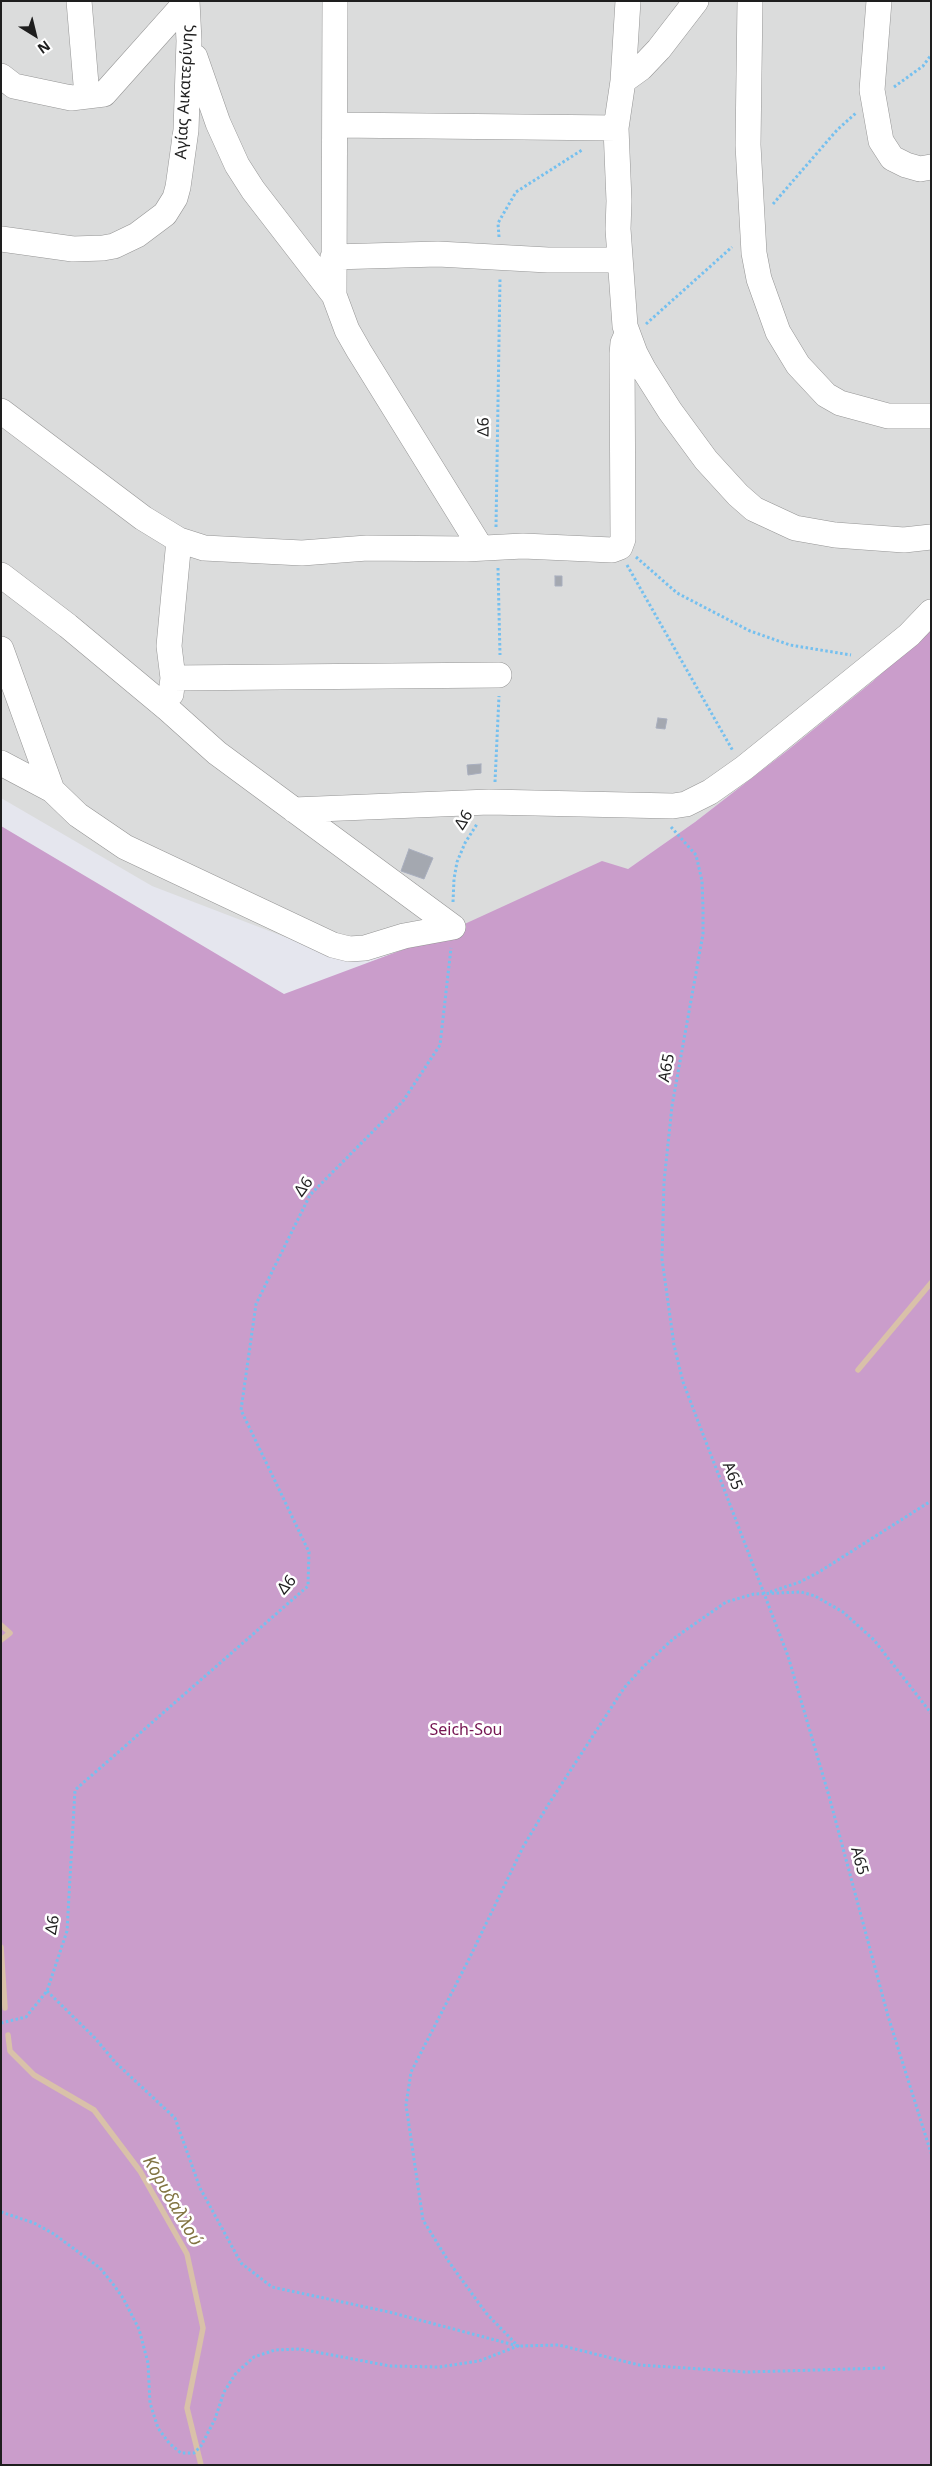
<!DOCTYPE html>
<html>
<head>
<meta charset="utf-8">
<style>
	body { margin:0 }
	#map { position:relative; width:932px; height:2466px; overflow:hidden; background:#e5e6ee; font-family:"Noto Sans",sans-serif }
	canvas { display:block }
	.frame { position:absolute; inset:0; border:2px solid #1e1e1e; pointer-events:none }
	.north { position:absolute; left:10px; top:10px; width:50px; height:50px; -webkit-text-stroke:4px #fff; paint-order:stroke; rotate:144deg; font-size:14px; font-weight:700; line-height:20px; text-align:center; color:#1e1e1e }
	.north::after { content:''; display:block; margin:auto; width:18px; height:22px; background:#1e1e1e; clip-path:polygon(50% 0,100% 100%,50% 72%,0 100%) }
</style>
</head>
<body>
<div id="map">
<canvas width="932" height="2466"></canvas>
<div class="frame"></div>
<div class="north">N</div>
</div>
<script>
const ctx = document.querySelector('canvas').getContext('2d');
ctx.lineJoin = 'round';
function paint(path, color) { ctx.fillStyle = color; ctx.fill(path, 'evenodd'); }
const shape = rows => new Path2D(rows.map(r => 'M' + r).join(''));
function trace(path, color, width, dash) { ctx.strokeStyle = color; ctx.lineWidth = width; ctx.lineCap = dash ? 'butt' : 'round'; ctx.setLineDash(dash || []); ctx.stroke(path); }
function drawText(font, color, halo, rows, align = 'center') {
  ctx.font = font + ' "Noto Sans",sans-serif'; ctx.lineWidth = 5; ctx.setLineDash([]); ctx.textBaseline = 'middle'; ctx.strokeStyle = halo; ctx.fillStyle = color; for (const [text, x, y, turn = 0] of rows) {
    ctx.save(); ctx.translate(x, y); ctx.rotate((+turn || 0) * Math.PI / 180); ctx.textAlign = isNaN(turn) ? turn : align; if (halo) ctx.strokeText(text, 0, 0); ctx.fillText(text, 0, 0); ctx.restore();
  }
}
paint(shape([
	[1,1,931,1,931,628,872,682,788,750,695,822,628,869,434,938,345,960,152,886,1,798]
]), '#dbdcdc');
paint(shape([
	[931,628,931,2465,1,2465,1,826,284,994,434,938,602,861,628,869,695,822,788,750,872,682]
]), '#ca9dcb');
trace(shape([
	[858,1370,931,1283],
	[1,1625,10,1633,1,1640],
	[1,1947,5,2008],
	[8,2035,10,2051,34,2075,94,2110,140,2171,187,2254,203,2328,187,2408,201,2465]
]), '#d9c1a9', 5.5);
const building = shape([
	[555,576,562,576,562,586,555,586,555,576],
	[658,718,667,719,665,729,656,728,658,718],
	[481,764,481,773,468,775,467,765,481,764],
	[409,849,433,858,424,879,401,871,409,849]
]);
paint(building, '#a4a8b0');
trace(building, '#a9afbf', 1);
const minor = shape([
	[79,1,87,96],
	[335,1,334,295,347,330,359,351,481,548],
	[628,1,623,81,616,128,619,201,618,229,625,326,635,353,644,370,670,411,706,460,738,495,754,509,795,528,835,535,904,540,931,537],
	[750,1,748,145,754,253,759,279,778,332,798,365,826,395,840,403,888,416,931,416],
	[879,1,872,90,881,141,892,158,906,165,920,169,931,167],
	[195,57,218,123,237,165,253,190,334,295],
	[1,76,14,86,71,98,104,94,187,1],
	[623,81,641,68,659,49,696,1],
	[335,125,616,128],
	[1,239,73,249,103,248,114,246,137,235,165,214,175,198,178,187,186,130,189,41,187,1],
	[333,257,438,254,548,260,620,260],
	[1,411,143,518,179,540,204,548,302,553,367,548,466,549,523,546,612,550,620,547,623,539,622,354,623,343,627,334],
	[1,575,68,626,169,710,217,753,453,927],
	[1,649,52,790,78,815,125,847,333,945,349,949,365,948,404,936,453,927],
	[173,678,499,675],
	[171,694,173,678,169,646,179,540],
	[1,763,52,790],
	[294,810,489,802,673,806,686,804,710,792,744,768,909,635,931,612]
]);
trace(minor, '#959595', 26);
trace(shape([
	[894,87,923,66,931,55],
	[773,204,837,130,856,113],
	[499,237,498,223,516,192,582,150],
	[646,324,732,247],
	[496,527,500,278],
	[636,557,677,593,750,631,790,645,851,655],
	[627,565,733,751],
	[498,568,500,655],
	[495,782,499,696],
	[671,827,696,855,702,881,703,908,703,934,672,1106,664,1182,662,1259,674,1345,683,1382,788,1656,829,1796,888,2016,931,2153],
	[453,902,454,879,457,862,465,843,477,824],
	[770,1592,800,1582,819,1572,931,1501],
	[47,1991,95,2038,115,2062,175,2118,200,2188,241,2263,272,2287,389,2312,518,2346,559,2345,639,2365,747,2372,885,2368],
	[1,2023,26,2017,47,1991,67,1931,75,1790,308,1586,309,1552,241,1410,256,1304,310,1195,403,1101,440,1045,451,948],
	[1,2212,34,2223,54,2234,100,2268,113,2284,123,2298,139,2329,148,2363,150,2403,158,2428,169,2443,181,2453,194,2453,201,2446,215,2419,224,2392,236,2373,254,2357,275,2350,300,2349,390,2366,439,2367,479,2361,518,2346,486,2313,449,2262,423,2220,406,2105,411,2072,469,1959,523,1847,548,1805,624,1688,643,1667,673,1639,726,1602,754,1594,801,1592,815,1596,843,1612,874,1640,931,1713]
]), '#75c0ef', 3, [2.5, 2.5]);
trace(minor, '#fff', 25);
drawText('16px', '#1e1e1e', '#fff', [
	["Αγίας Αικατερίνης",185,92,-87],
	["Δ6",484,427,-89],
	["Δ6",464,820,-58],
	["Α65",667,1068,-79],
	["Δ6",304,1187,-53],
	["Α65",732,1476,68],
	["Δ6",287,1585,-48],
	["Α65",859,1861,75],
	["Δ6",53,1925,-80]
]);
drawText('16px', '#751451', '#fff', [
	["Seich-Sou",466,1730]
]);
drawText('italic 18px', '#827442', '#fff', [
	["Κορυδαλλού",172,2201,60]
]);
</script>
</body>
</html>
